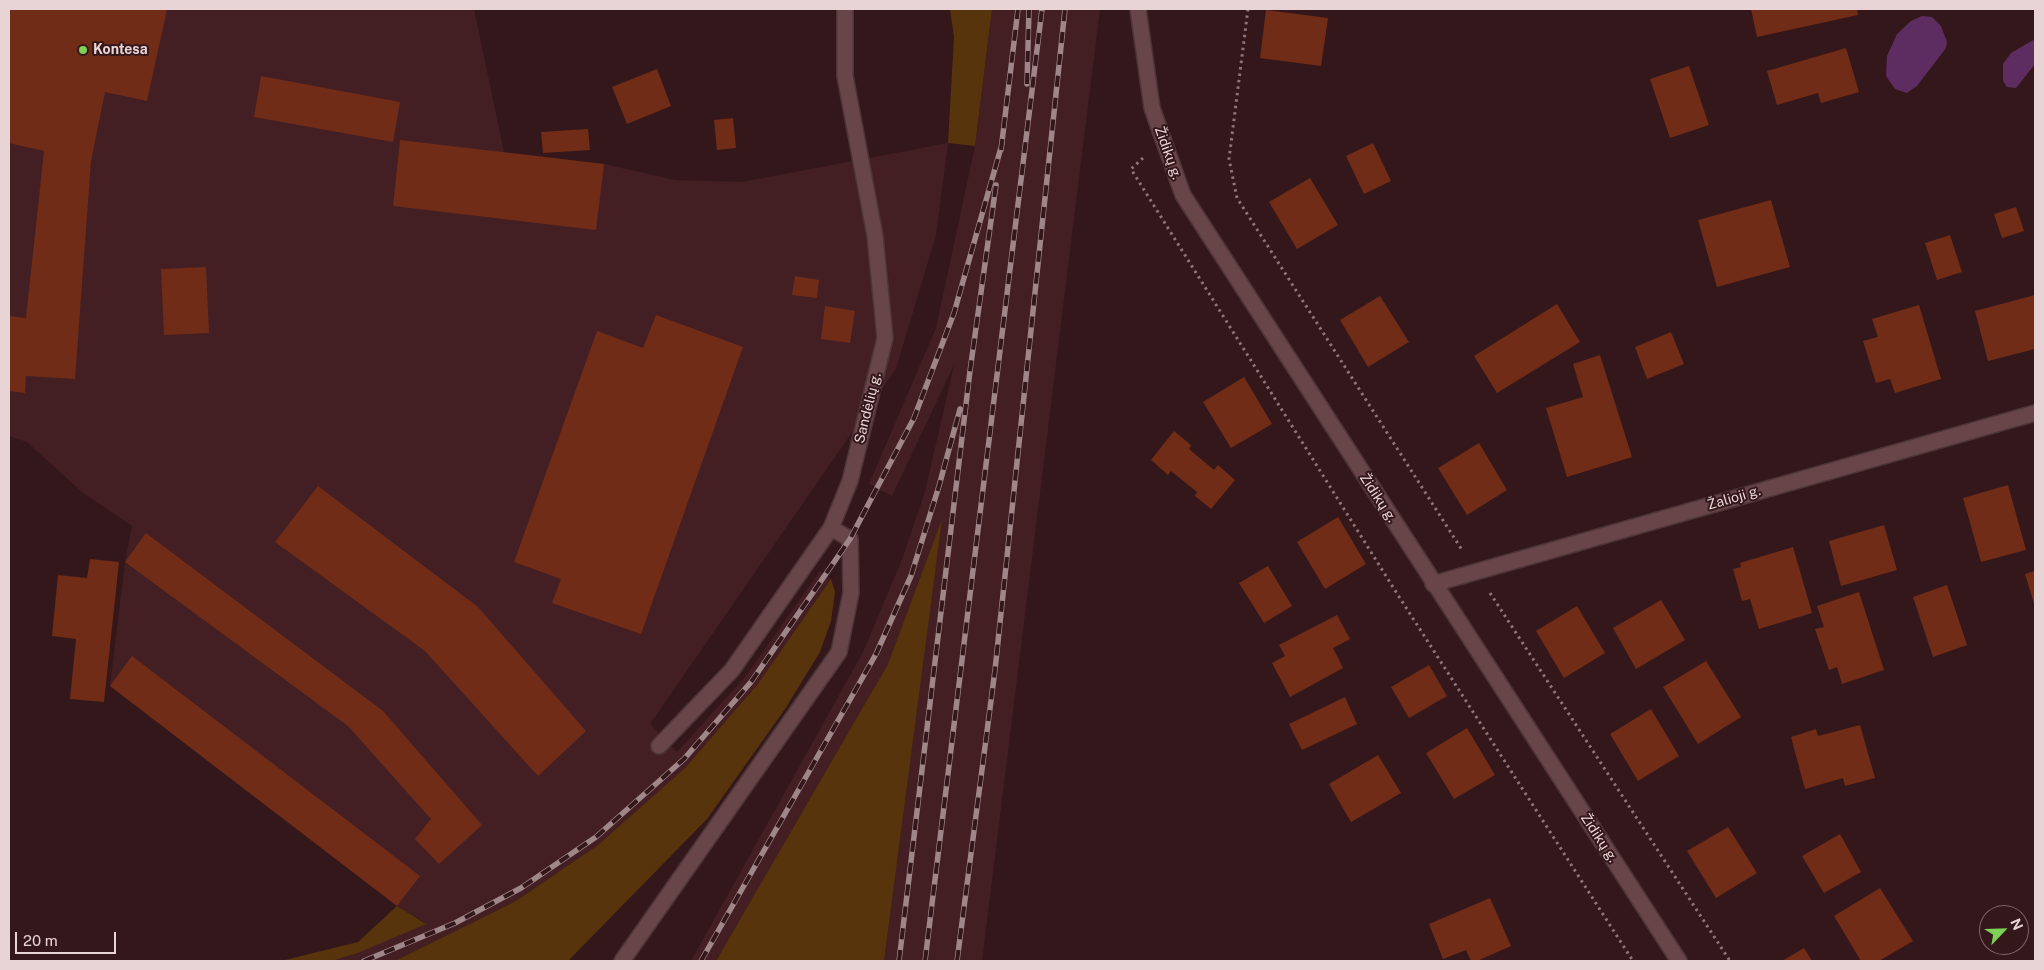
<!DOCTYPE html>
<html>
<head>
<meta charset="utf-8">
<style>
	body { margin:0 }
	#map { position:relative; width:2044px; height:970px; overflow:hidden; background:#34171a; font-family:"Public Sans",sans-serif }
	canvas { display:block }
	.frame { position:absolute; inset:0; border:10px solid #e9d4d5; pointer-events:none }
	.north { position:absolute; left:1979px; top:905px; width:50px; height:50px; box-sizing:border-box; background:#34171a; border:1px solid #7c6365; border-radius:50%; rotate:66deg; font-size:14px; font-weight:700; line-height:20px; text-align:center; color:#e9d4d5 }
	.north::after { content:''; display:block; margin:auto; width:18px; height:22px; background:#7dd154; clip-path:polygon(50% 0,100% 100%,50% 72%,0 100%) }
	.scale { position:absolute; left:15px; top:932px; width:101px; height:22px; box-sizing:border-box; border:2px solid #e9d4d5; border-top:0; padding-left:6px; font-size:15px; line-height:18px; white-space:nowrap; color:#e9d4d5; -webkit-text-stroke:4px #34171a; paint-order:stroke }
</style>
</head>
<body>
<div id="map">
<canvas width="2044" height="970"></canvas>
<div class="frame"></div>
<div class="north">N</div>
<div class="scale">20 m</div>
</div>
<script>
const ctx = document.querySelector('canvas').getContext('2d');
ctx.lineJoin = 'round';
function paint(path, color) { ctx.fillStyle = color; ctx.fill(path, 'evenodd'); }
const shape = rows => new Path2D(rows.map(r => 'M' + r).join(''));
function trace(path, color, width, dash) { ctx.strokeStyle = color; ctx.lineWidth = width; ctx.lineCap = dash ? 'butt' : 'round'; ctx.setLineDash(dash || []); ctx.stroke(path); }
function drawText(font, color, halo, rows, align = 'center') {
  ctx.font = font + ' "Public Sans",sans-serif'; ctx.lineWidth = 4; ctx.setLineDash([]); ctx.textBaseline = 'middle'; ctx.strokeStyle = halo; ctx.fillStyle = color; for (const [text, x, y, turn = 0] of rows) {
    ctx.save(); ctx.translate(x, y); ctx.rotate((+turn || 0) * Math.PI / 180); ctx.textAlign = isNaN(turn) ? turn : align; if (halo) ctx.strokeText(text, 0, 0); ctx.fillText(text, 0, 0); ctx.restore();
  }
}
paint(shape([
	[9,9,474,9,504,152,604,164,675,180,742,182,948,143,936,235,896,369,650,724,677,752,745,677,820,571,831,579,757,685,685,768,598,845,516,901,395,961,331,961,358,953,426,923,397,906,110,686,125,562,132,526,82,492,27,442,9,436],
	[992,9,1100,9,982,961,884,961,941,522,888,664,716,961,691,961,863,652,901,562,925,492,954,365,892,496,869,484,936,328,975,146]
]), '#431f24');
paint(shape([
	[950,9,992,9,975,146,948,143,954,37],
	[942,519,884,961,716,961,888,664],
	[831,579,835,592,831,621,820,652,785,709,707,819,568,961,395,961,516,901,598,845,685,768,757,685],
	[397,906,426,924,358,953,331,961,281,961,358,942]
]), '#58340c');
paint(shape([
	[1922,16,1932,17,1941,26,1947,42,1946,48,1917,86,1907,93,1895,89,1886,76,1887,56,1897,34,1911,21],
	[2035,39,2035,64,2016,88,2007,87,2003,81,2003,64,2011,53]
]), '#5d2d61');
paint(shape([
	[9,9,167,9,147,101,105,92,91,161,75,379,26,376,25,393,9,391,9,316,26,318,44,151,9,143],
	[1751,9,1857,9,1858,15,1757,37],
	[1266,10,1328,18,1321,66,1260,58],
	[1846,48,1859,92,1821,103,1818,93,1777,105,1767,71],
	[1689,66,1709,125,1670,138,1650,79],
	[657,69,671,106,627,124,612,87],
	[261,76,400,102,393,142,254,117],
	[733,118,736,148,717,150,714,120],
	[588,129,590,150,543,153,541,132],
	[400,140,604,164,596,230,393,206],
	[1373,143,1391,181,1364,194,1346,156],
	[1310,178,1338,225,1297,249,1269,202],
	[1771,200,1790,267,1717,287,1698,220],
	[2016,207,2024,231,2002,238,1994,214],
	[1950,235,1962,272,1937,280,1925,243],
	[206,267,209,333,164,335,161,269],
	[795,276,819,280,817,298,792,295],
	[2035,295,2035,349,1988,361,1975,311],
	[1380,296,1409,342,1368,367,1340,320],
	[1557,304,1580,342,1497,393,1474,356],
	[1919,305,1941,379,1895,393,1890,379,1876,383,1863,341,1878,337,1872,319],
	[825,306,855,311,850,343,821,339],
	[656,315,743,347,641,634,552,603,561,579,514,562,597,331,643,348],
	[1671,332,1684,364,1647,379,1635,347],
	[1600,355,1632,457,1567,477,1546,408,1583,397,1573,364],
	[1244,377,1272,424,1231,448,1203,402],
	[1174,431,1191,445,1189,449,1214,470,1218,465,1235,480,1211,509,1195,496,1197,492,1171,471,1168,475,1151,460],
	[1479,443,1507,490,1467,515,1438,468],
	[2008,485,2026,550,1981,562,1963,498],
	[318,486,478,607,586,731,538,776,425,651,275,542],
	[1338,517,1366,564,1325,589,1297,542],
	[1884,525,1897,570,1841,586,1829,541],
	[146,533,383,711,482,825,439,864,415,839,431,819,348,726,125,562],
	[1793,547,1812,613,1759,629,1750,599,1742,601,1733,569,1741,567,1740,563],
	[90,559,119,562,104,702,70,699,76,639,52,636,58,575,87,578],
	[1268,566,1292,606,1264,623,1239,583],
	[2035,571,2035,607,2025,574],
	[1947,585,1967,645,1933,657,1913,597],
	[1859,592,1884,670,1842,684,1837,667,1829,670,1815,629,1824,627,1817,606],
	[1661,600,1685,640,1636,669,1613,628],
	[1577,606,1605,653,1564,678,1536,631],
	[1337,615,1350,639,1333,648,1343,668,1290,697,1272,663,1285,656,1279,645],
	[132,656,420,876,397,906,110,686],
	[1706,661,1741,717,1698,744,1663,687],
	[1429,665,1447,696,1409,718,1391,687],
	[1345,697,1357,724,1302,750,1289,724],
	[1651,709,1679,756,1638,781,1610,734],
	[1860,725,1875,778,1845,786,1843,778,1805,789,1791,737,1816,729,1818,736],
	[1467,728,1495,775,1454,799,1426,753],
	[1378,755,1401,793,1351,822,1329,784],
	[1728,827,1757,873,1716,898,1687,851],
	[1840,834,1861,872,1824,893,1802,856],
	[1880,888,1913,941,1879,961,1861,961,1834,916],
	[1490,898,1511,946,1477,961,1471,961,1466,950,1443,959,1429,924],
	[1804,948,1812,961,1782,961]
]), '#702c16');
const minor = shape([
	[1138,9,1152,108,1183,195,1679,961],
	[1433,584,2035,413],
	[659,746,732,670,831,528,850,481,885,338,875,236,845,76,845,9],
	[622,961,839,652,851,593,850,539,831,528]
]);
trace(minor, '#4c3437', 18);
trace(shape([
	[1248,9,1229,159,1237,198,1462,550],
	[1143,158,1131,169,1396,592,1633,961],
	[1490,593,1730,961]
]), '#8d7476', 3, [2.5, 4]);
trace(minor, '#674548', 15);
const rail = shape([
	[1027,84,1029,9],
	[1001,150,1018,9],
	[364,961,455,923,521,888,596,837,684,759,751,682,850,539,914,418,954,313,1002,144],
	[701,961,876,654,911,576,939,486,960,409],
	[899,961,970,371,996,185],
	[925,961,1042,9],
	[957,961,995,670,1065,9]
]);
trace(rail, '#9f8688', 5.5);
trace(rail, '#34171a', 4, [11]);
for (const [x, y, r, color] of [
	[83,50,5,"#7dd154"]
]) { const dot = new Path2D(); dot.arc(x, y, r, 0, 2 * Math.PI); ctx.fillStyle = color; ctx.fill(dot); trace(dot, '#34171a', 2); }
drawText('bold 14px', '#e9d4d5', '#34171a', [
	["Kontesa",93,50]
], 'left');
drawText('14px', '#e9d4d5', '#34171a', [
	["Židikų g.",1168,153,70],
	["Sandėlių g.",868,408,-76],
	["Židikų g.",1378,498,57],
	["Žalioji g.",1734,498,-16],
	["Židikų g.",1599,838,57]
]);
</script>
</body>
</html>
